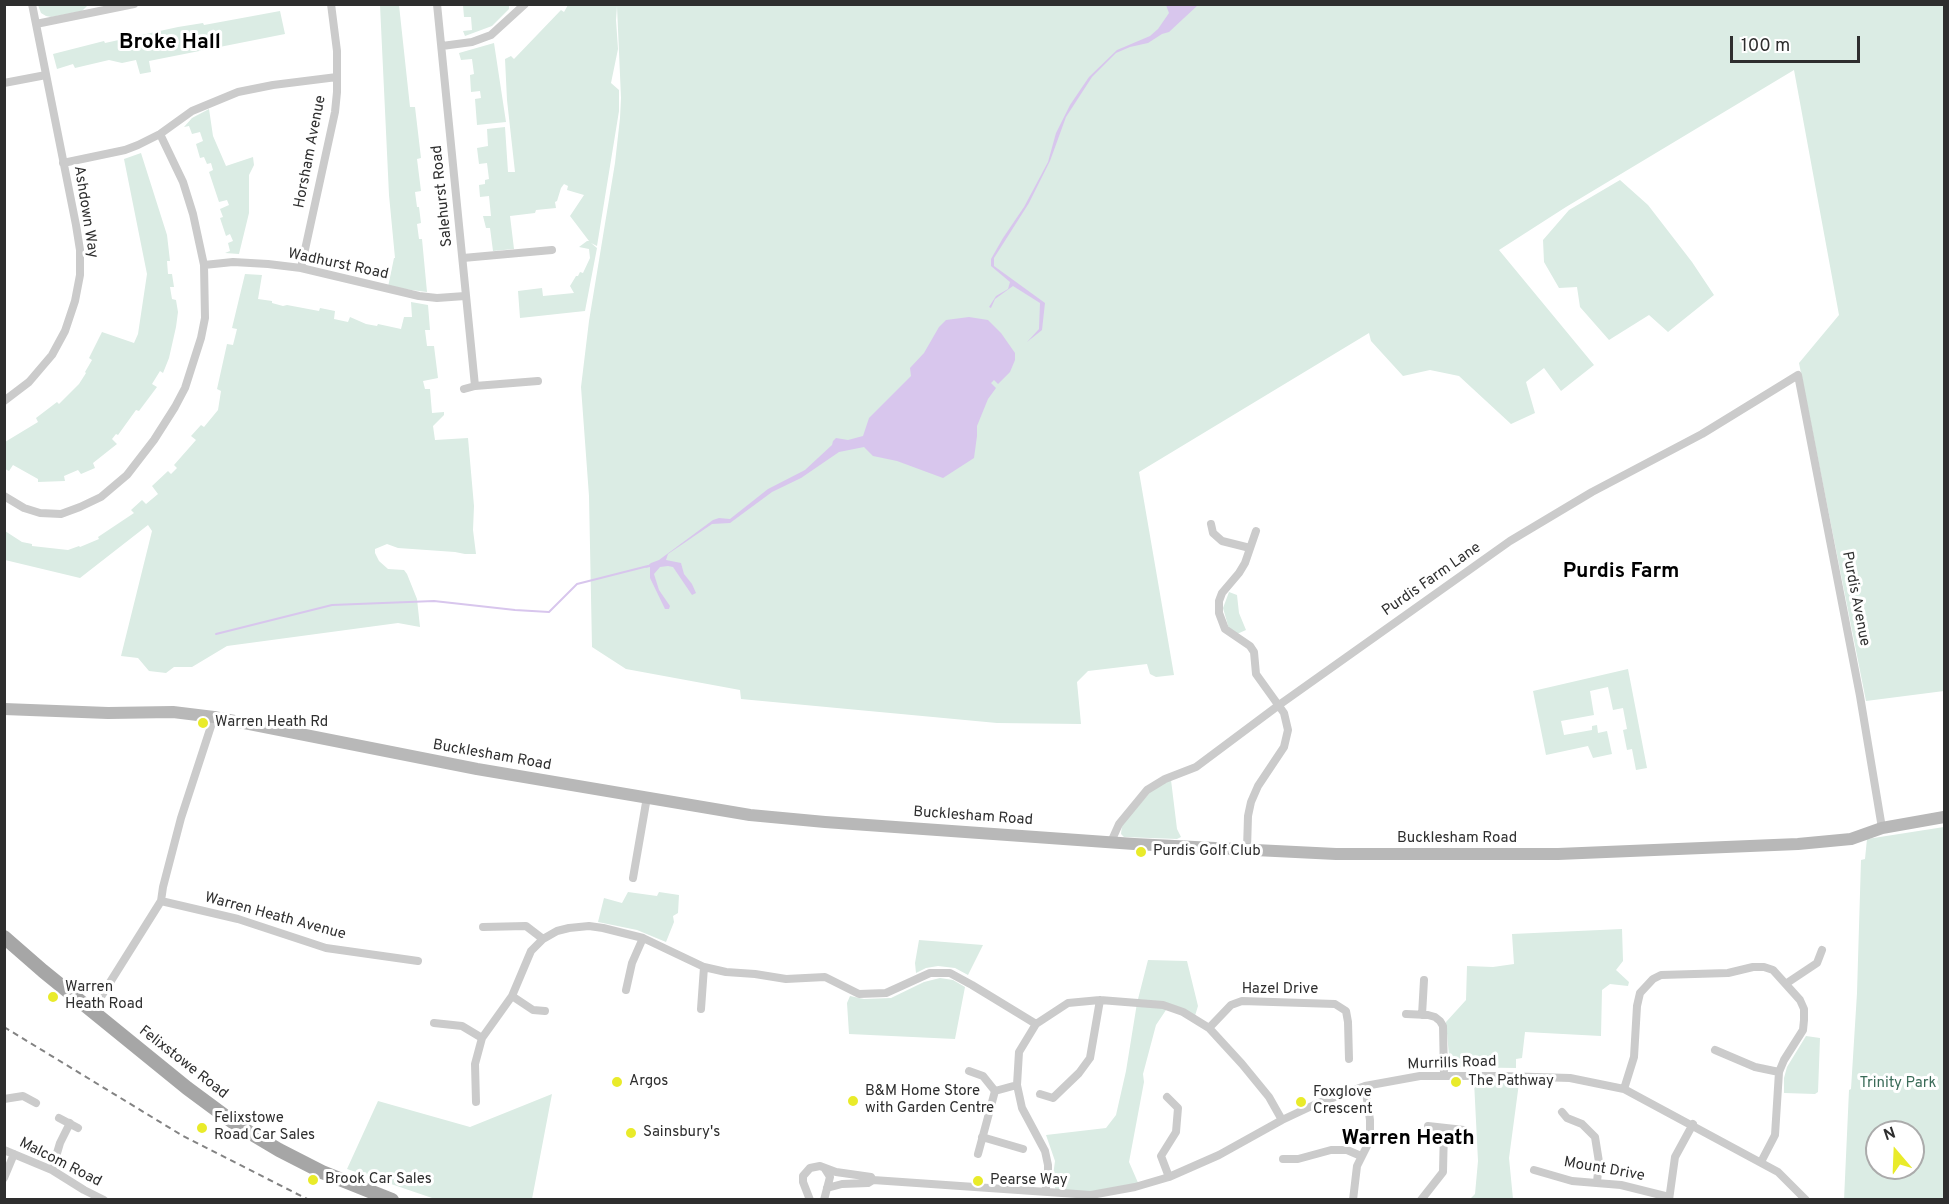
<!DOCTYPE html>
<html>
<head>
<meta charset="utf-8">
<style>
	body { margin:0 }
	#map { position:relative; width:1949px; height:1204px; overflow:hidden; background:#fff; font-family:Overpass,sans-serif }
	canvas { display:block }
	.frame { position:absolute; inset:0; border:6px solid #2e2e2e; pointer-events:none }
	.north { position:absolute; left:1865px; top:1120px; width:60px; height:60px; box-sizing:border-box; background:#fff; border:2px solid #ababab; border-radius:50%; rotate:341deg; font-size:16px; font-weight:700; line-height:24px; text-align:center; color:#2e2e2e }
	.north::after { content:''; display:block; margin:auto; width:21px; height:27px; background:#e9eb2a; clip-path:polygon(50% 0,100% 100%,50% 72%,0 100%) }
	.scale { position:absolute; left:1730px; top:36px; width:130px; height:27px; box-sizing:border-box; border:3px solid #2e2e2e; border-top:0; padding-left:8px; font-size:18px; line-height:21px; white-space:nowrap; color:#2e2e2e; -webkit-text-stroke:4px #fff; paint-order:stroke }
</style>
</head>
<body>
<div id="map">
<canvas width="1949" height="1204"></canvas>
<div class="frame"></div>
<div class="north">N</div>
<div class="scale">100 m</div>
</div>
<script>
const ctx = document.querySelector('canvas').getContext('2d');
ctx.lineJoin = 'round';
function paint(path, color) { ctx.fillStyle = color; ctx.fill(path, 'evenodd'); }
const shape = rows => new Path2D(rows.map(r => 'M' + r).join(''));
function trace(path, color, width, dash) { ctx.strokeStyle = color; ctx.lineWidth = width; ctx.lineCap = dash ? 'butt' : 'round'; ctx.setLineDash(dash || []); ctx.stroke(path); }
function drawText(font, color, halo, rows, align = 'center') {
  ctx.font = font + ' Overpass,sans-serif'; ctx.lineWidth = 6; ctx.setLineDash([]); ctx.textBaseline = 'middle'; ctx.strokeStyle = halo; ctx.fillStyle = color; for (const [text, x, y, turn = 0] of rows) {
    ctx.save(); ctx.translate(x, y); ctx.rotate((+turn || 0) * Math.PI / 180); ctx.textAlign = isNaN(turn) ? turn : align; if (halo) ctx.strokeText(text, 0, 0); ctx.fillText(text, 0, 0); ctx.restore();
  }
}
paint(shape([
	[38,5,88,5,82,11,51,17,46,16,41,13],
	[380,5,399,5,410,107,415,107,421,158,417,159,421,191,415,192,417,207,419,207,421,223,417,224,419,239,422,239,427,292,388,287,394,258,395,258,389,195],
	[463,5,509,5,509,9,492,26,465,36,463,31,472,30,471,17,464,17],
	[568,5,1944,5,1944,691,1866,701,1799,363,1839,315,1794,70,1566,207,1499,250,1594,365,1561,391,1544,368,1526,382,1535,413,1511,424,1459,376,1430,370,1403,376,1371,341,1369,333,1139,472,1174,675,1156,677,1150,674,1147,664,1088,671,1077,682,1081,724,997,723,741,699,740,690,626,669,592,647,589,496,581,387,589,321,615,163,620,118,621,98,617,6,616,20,618,49,611,83,619,90,619,111,597,246,591,243,597,248,585,311,520,318,518,291,542,288,543,296,574,293,570,286,576,276,578,276,580,272,583,273,590,258,589,249,579,247,587,241,589,241,570,216,584,195,567,190,568,186,564,184,561,188,557,201,555,202,556,208,536,210,535,213,510,216,514,249,493,251,490,228,486,228,483,216,491,216,489,196,480,197,479,185,485,184,485,180,489,179,487,163,479,164,477,148,488,146,487,129,505,127,508,172,515,172,507,100,505,59,511,56,514,59,561,10,564,12],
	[280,11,285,34,149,61,151,72,140,74,136,60,122,63,109,60,75,68,73,64,57,69,53,54,104,41,105,43,178,27,203,23,204,25],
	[494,43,506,122,477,125,475,99,481,98,480,91,471,92,470,75,474,74,472,59,461,60,459,53],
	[209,109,213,136,226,166,253,157,254,165,249,175,249,213,239,254,225,253,230,251,228,243,233,241,230,234,226,236,220,218,223,217,220,209,229,205,227,200,219,202,209,172,213,170,211,163,207,164,204,157,200,158,196,144,203,141,200,132,192,134,189,126,184,127,192,118],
	[141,153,167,235,170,261,167,261,168,274,172,274,174,287,170,287,172,299,176,300,178,312,176,327,169,358,163,373,160,371,152,384,157,387,139,411,136,410,118,435,116,434,112,439,117,444,93,463,95,468,81,474,78,470,64,476,65,481,38,482,38,479,13,465,9,471,5,469,5,442,38,422,36,418,57,402,59,404,79,384,86,373,85,372,92,360,89,358,102,332,134,343,138,334,147,274,124,159],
	[1620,180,1648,205,1692,262,1714,295,1668,332,1649,315,1609,340,1580,307,1577,287,1559,288,1544,262,1543,240,1569,210],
	[245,274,262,275,258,299,272,301,272,303,283,306,287,305,319,311,320,308,335,311,334,319,348,322,350,317,366,324,377,326,378,324,401,329,404,317,412,317,411,302,428,305,430,330,425,330,427,346,434,346,438,378,423,381,425,389,430,389,432,413,444,412,444,415,433,426,435,440,468,438,474,506,473,530,476,554,465,554,455,552,398,548,387,544,375,549,375,553,379,561,388,569,404,570,407,574,417,599,420,627,398,623,227,646,192,667,174,667,166,673,149,671,138,658,121,656,152,531,148,525,80,578,5,560,5,531,22,542,32,544,32,546,68,550,79,546,80,547,99,539,98,537,134,513,131,510,142,500,146,504,158,494,152,486,168,471,171,474,177,468,174,465,196,440,191,436,201,425,204,427,218,410,221,391,217,389,227,344,233,345,237,329,232,328],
	[1229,592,1237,595,1239,613,1246,630,1237,634,1229,629,1223,608],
	[1628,669,1647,768,1636,770,1632,749,1627,750,1623,730,1627,729,1623,708,1613,710,1608,687,1590,691,1594,715,1561,721,1564,735,1592,730,1592,726,1597,725,1598,733,1607,731,1612,754,1593,758,1588,746,1546,755,1533,691],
	[1171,780,1177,829,1181,837,1177,839,1124,837,1121,834,1122,825,1152,790],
	[1944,827,1944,1199,1844,1200,1849,1090,1851,1089,1857,993,1861,860,1865,859,1867,839],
	[1877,1132,1913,1132,1913,1168,1877,1168],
	[628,892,657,896,659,892,679,895,678,913,673,916,674,922,666,942,637,930,598,922,604,898,622,903],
	[1622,929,1623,961,1616,970,1629,982,1628,986,1610,984,1602,990,1601,1036,1525,1032,1522,1058,1516,1059,1516,1068,1450,1067,1446,1022,1466,1000,1467,966,1493,967,1514,964,1512,934],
	[919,940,983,945,968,975,955,968,938,966,926,968,916,973,915,963],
	[1148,960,1187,961,1198,1006,1194,1019,1168,1007,1156,1025,1143,1074,1144,1082,1129,1162,1139,1185,1091,1195,1056,1193,1053,1176,1055,1161,1046,1135,1106,1128,1116,1115,1126,1071,1137,1003],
	[940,978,953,980,965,987,955,1039,849,1034,847,1003,850,996,864,999,891,998,924,982],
	[1806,1036,1820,1038,1818,1092,1815,1094,1784,1093,1784,1078,1787,1067],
	[1474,1081,1519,1083,1509,1158,1513,1199,1470,1199,1475,1194,1478,1161],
	[552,1094,532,1199,435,1199,347,1169,378,1101,470,1127]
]), '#dbece4');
paint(shape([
	[1166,5,1198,5,1169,32,1162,34,1148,43,1130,47,1116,53,1092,77,1066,117,1050,161,1029,203,994,258,994,266,1045,303,1042,330,1027,342,1039,329,1040,303,1013,286,995,299,991,308,989,307,996,296,1008,289,1010,282,991,266,991,259,1003,238,1024,207,1048,162,1056,133,1070,105,1089,77,1117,50,1150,36,1158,29,1169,13],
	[969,317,988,320,1001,333,1015,353,1015,360,1010,372,998,384,994,380,991,383,996,388,988,399,977,426,977,436,974,458,943,478,897,461,873,456,864,447,839,452,801,478,772,492,730,523,712,524,668,554,666,560,681,563,684,574,692,584,696,593,692,595,673,567,668,566,660,567,654,574,659,590,670,606,669,609,665,609,650,578,650,567,645,568,651,563,659,560,713,520,719,518,730,519,768,489,805,470,832,445,833,441,836,438,848,440,863,436,869,418,911,376,910,368,924,353,939,327,946,320]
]), '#d8c6ed');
trace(shape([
	[216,634,332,605,434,601,515,610,549,612,577,584,648,566]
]), '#d8c6ed', 2);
trace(shape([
	[437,4,475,386],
	[36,24,134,4],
	[442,46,472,42,491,35,525,4],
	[4,83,46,75],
	[63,163,125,150,138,145,160,134,192,111,238,92,273,85,337,77],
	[463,258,552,250],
	[204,265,233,262,268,264,301,268,419,296,437,298,465,296],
	[301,268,335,112,337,92,337,51,331,4],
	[464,389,475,386,538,381],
	[4,401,29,382,52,355,65,331,75,301,80,275,80,250,76,225,32,4],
	[4,496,24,508,40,513,61,514,80,507,101,497,127,475,154,440,175,407,185,388,201,338,205,318,204,265,193,214,183,182,160,134],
	[1211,524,1213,533,1222,541,1250,548],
	[1111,842,1119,824,1147,790,1165,779,1196,767,1279,705,1510,541,1592,492,1702,434,1798,375,1860,696,1882,828],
	[1247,849,1248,816,1251,802,1258,786,1284,747,1288,730,1284,713,1256,674,1254,652,1250,646,1225,629,1219,613,1219,601,1222,593,1239,573,1245,563,1256,531],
	[633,878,647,797],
	[161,901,238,919,326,948,418,961],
	[483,927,526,926,543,939],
	[1787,983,1817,963,1822,950],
	[626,990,632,963,643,938],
	[512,996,533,1010,545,1011],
	[701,1009,704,967],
	[92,1011,161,901,163,887,181,818,214,717],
	[1406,1014,1428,1015,1435,1017,1440,1021,1443,1026,1444,1075],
	[1422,1015,1424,980],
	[434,1023,462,1026,482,1038],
	[1209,1028,1231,1005,1242,1001,1335,1004,1346,1011,1348,1022,1349,1059],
	[1715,1050,1755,1067,1779,1072],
	[969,1071,983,1076,995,1091],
	[1624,1089,1634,1057,1637,1006,1640,993,1653,979,1661,975,1728,973,1753,967,1764,967,1773,970,1800,1000,1804,1009,1804,1020,1803,1030,1784,1060,1779,1072,1775,1135,1761,1162],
	[1040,1094,1053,1098,1079,1073,1090,1058,1100,1000],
	[1167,1097,1178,1108,1176,1132,1161,1156,1169,1177],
	[4,1099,23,1096,36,1103],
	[476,1102,475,1064,482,1038,512,996,531,951,543,939,557,931,569,928,589,926,603,928,643,938,704,967,726,972,755,974,786,979,825,977,859,994,886,993,930,973,950,973,972,985,1036,1024],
	[1562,1112,1567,1118,1582,1124,1595,1137,1599,1162,1597,1182],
	[59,1118,78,1128],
	[1428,1126,1464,1130],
	[982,1137,1023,1149],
	[4,1150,52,1170,84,1190,104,1200],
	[978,1154,995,1091,1017,1085],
	[1283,1159,1298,1159,1331,1150,1347,1150,1361,1156],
	[52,1170,60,1143,70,1123],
	[1534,1170,1572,1181,1621,1185,1669,1197],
	[4,1178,14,1154],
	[827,1188,842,1184,868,1183,873,1180,1091,1195,1135,1187,1169,1177,1219,1155,1282,1120,1316,1104,1365,1086,1420,1076,1502,1076,1570,1078,1624,1089,1778,1172,1806,1200],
	[1045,1192,1048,1177,1048,1165,1045,1151,1022,1108,1017,1085,1019,1052,1036,1024,1068,1003,1100,1000,1163,1005,1183,1012,1209,1028,1242,1064,1269,1097,1282,1120],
	[810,1200,803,1182,803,1176,810,1168,820,1166,836,1172,871,1177,873,1180],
	[824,1200,830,1177,825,1169],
	[1353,1200,1357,1166,1367,1146,1370,1136,1370,1120,1365,1086],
	[1421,1200,1443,1172,1444,1128],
	[1669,1200,1675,1157,1693,1124]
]), '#cbcbcb', 8);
trace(shape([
	[4,709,108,713,173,712,214,717,477,769,750,815,825,822,1134,844,1336,854,1558,854,1798,844,1851,839,1882,828,1944,817]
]), '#b8b8b8', 12);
trace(shape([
	[4,937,43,971,187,1088,237,1125,279,1150,322,1172,392,1200]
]), '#a6a6a6', 14);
trace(shape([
	[4,1027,183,1136,309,1200]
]), '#838383', 2, [6, 4.5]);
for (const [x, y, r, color] of [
	[203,723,6,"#e9eb2a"],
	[1141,852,6,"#e9eb2a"],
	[53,997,6,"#e9eb2a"],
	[617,1082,6,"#e9eb2a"],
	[1456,1082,6,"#e9eb2a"],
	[853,1101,6,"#e9eb2a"],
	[1301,1102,6,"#e9eb2a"],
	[202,1128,6,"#e9eb2a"],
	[631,1133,6,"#e9eb2a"],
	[313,1180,6,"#e9eb2a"],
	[978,1181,6,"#e9eb2a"]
]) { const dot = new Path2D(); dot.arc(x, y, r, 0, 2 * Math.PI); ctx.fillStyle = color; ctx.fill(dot); trace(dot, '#fff', 2); }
drawText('15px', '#2e2e2e', '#fff', [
	["Horsham Avenue",311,152,-79],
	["Salehurst Road",443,196,-96],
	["Ashdown Way",85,212,81],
	["Wadhurst Road",338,265,12],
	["Purdis Farm Lane",1432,580,-35],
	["Purdis Avenue",1855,599,79],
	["Bucklesham Road",492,756,10],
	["Bucklesham Road",973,817,4],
	["Bucklesham Road",1457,839],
	["Warren Heath Avenue",275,917,15],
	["Hazel Drive",1280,990],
	["Felixstowe Road",183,1063,38],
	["Murrills Road",1452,1064,-2],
	["Malcom Road",60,1163,27],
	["Mount Drive",1604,1170,10]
]);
drawText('15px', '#2e2e2e', '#fff', [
	["Warren Heath Rd",215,723],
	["Purdis Golf Club",1153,852],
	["Warren",65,988],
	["Heath Road",65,1005],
	["Argos",629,1082],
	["The Pathway",1468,1082],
	["B&M Home Store",865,1092],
	["with Garden Centre",865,1109],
	["Foxglove",1313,1093],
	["Crescent",1313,1110],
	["Felixstowe",214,1119],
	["Road Car Sales",214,1136],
	["Sainsbury's",643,1133],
	["Brook Car Sales",325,1180],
	["Pearse Way",990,1181]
], 'left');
drawText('15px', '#3a6b58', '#fff', [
	["Trinity Park",1898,1084]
]);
drawText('bold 21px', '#000', '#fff', [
	["Broke Hall",170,44],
	["Purdis Farm",1621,573],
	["Warren Heath",1408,1140]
]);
</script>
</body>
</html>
